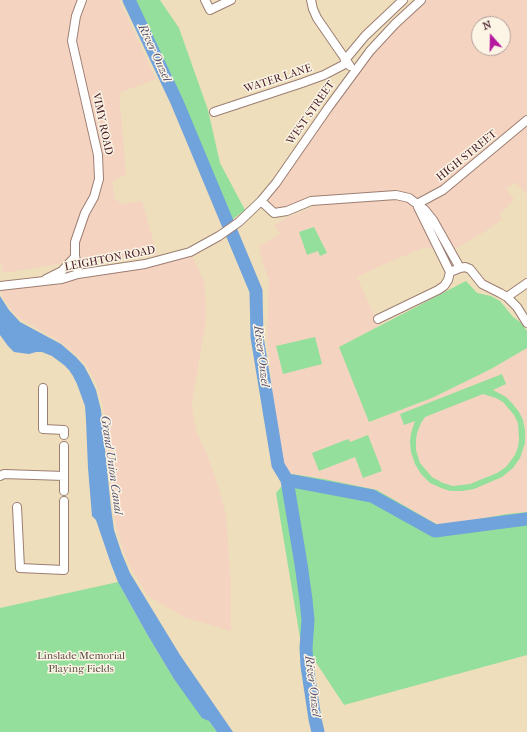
<!DOCTYPE html>
<html>
<head>
<meta charset="utf-8">
<style>
	body { margin:0 }
	#map { position:relative; width:527px; height:732px; overflow:hidden; background:#eedebb; font-family:"IM FELL French Canon",serif }
	canvas { display:block }
	.north { position:absolute; left:471px; top:16px; width:40px; height:40px; box-sizing:border-box; background:#fcf5e5; border:1px solid #b59f9b; border-radius:50%; rotate:340deg; font-size:11px; font-weight:700; line-height:16px; text-align:center; color:#4a1f2b }
	.north::after { content:''; display:block; margin:auto; width:14px; height:18px; background:#b5179e; clip-path:polygon(50% 0,100% 100%,50% 72%,0 100%) }
</style>
</head>
<body>
<div id="map">
<canvas width="527" height="732"></canvas>
<div class="north">N</div>
</div>
<script>
const ctx = document.querySelector('canvas').getContext('2d');
ctx.lineJoin = 'round';
function paint(path, color) { ctx.fillStyle = color; ctx.fill(path, 'evenodd'); }
const shape = rows => new Path2D(rows.map(r => 'M' + r).join(''));
function trace(path, color, width, dash) { ctx.strokeStyle = color; ctx.lineWidth = width; ctx.lineCap = dash ? 'butt' : 'round'; ctx.setLineDash(dash || []); ctx.stroke(path); }
function drawText(font, color, halo, rows, align = 'center') {
  ctx.font = font + ' "IM FELL French Canon",serif'; ctx.lineWidth = 3; ctx.setLineDash([]); ctx.textBaseline = 'middle'; ctx.strokeStyle = halo; ctx.fillStyle = color; for (const [text, x, y, turn = 0] of rows) {
    ctx.save(); ctx.translate(x, y); ctx.rotate((+turn || 0) * Math.PI / 180); ctx.textAlign = isNaN(turn) ? turn : align; if (halo) ctx.strokeText(text, 0, 0); ctx.fillText(text, 0, 0); ctx.restore();
  }
}
paint(shape([
	[0,0,119,0,156,79,119,93,126,174,112,182,115,199,122,204,142,201,157,255,147,256,91,260,65,263,3,273,0,260],
	[423,0,527,0,527,194,515,182,506,189,514,199,499,215,502,218,501,220,489,229,453,250,424,248,391,261,357,277,379,326,339,347,370,422,432,398,491,369,527,348,527,512,507,514,474,520,438,525,411,510,324,479,292,474,283,463,275,413,267,338,269,280,264,267,259,246,280,234,275,225,284,219,313,207,309,200,280,210,274,209,269,203,269,197,354,77,395,26],
	[479,24,503,24,503,48,479,48],
	[190,252,203,279,205,288,206,314,205,327,194,390,192,401,193,417,197,433,206,452,215,477,226,514,231,586,231,631,186,618,148,596,130,567,124,552,120,539,116,525,113,505,103,406,99,391,93,377,87,366,78,356,59,341,19,318,12,311,4,299,0,290,0,289,95,277]
]), '#f4d3c1');
paint(shape([
	[130,0,160,0,179,28,208,110,220,163,245,210,229,222,179,102],
	[314,227,327,253,320,256,318,251,307,255,299,232],
	[466,281,477,293,491,296,500,301,513,317,520,322,527,331,527,348,491,369,432,398,369,422,339,347],
	[315,337,322,364,283,374,276,346],
	[502,374,506,384,493,390,506,397,512,403,519,412,523,420,525,430,525,443,520,458,513,468,502,477,474,489,462,491,450,491,441,488,430,483,421,474,415,464,411,452,410,442,411,433,415,421,404,425,400,414],
	[483,394,496,398,503,402,514,415,518,423,519,439,518,447,515,455,506,467,497,473,470,484,453,486,443,483,432,477,420,463,416,450,416,440,417,433,421,423,425,417],
	[368,435,382,471,363,478,355,457,319,471,312,453,348,439,350,442],
	[292,474,324,479,377,490,438,525,474,520,507,514,527,512,527,655,344,705,300,638,276,493],
	[118,582,147,634,174,679,209,721,217,732,0,732,0,608]
]), '#94df9b');
paint(shape([
	[0,296,9,310,20,322,61,344,76,357,84,366,90,377,96,390,101,410,111,508,114,530,122,554,130,573,180,655,233,732,217,732,209,721,202,718,174,679,147,634,118,582,111,564,96,520,92,516,88,468,86,420,85,406,77,384,73,376,69,370,64,365,52,356,42,352,36,352,29,354,14,352,8,346,0,335]
]), '#70a2db');
trace(shape([
	[129,0,177,102,256,291,257,337,278,465,287,480,301,564,306,600,308,620,306,648,307,666,315,719,318,732],
	[287,480,372,496,435,531,527,519]
]), '#70a2db', 13);
const minor = shape([
	[205,0,210,10,231,0],
	[311,0,313,9,317,18,350,66],
	[345,60,365,36,403,0],
	[214,112,302,83,324,75,347,63],
	[261,201,274,213,287,211,311,201,396,195,409,198,425,210,433,220,460,268],
	[417,204,443,190,527,120],
	[418,207,450,272,460,268,465,267,470,269,482,284,500,293,507,297,517,307,527,323],
	[78,274,75,255,75,242,85,213,94,197,99,179,98,155,72,41,76,16,82,0],
	[46,279,62,271,75,257],
	[0,286,62,279,78,274,145,264,190,252,219,236,239,222,261,201,276,183,328,108,370,51,395,24,421,0],
	[507,297,527,283],
	[378,319,438,290,444,286,448,280,450,272],
	[43,388,43,429,64,430,64,435],
	[0,476,4,474,64,476,64,491],
	[64,476,64,446],
	[17,507,20,568,64,570,64,501]
]);
trace(minor, '#9c7e73', 10);
trace(minor, '#fff', 8);
drawText('11px', '#4a1f2b', '#fcf5e5', [
	["WATER LANE",278,79,-18],
	["WEST STREET",311,113,-55],
	["VIMY ROAD",102,124,78],
	["HIGH STREET",467,156,-39],
	["LEIGHTON ROAD",110,259,-11]
]);
drawText('11px', '#5c4f47', '#fcf5e5', [
	["Linslade Memorial",81,656],
	["Playing Fields",81,669]
]);
drawText('italic 12px', '#595371', '#fcf5e5', [
	["River Ouzel",154,53,65],
	["River Ouzel",261,356,83],
	["Grand Union Canal",111,465,82],
	["River Ouzel",312,686,83]
]);
</script>
</body>
</html>
